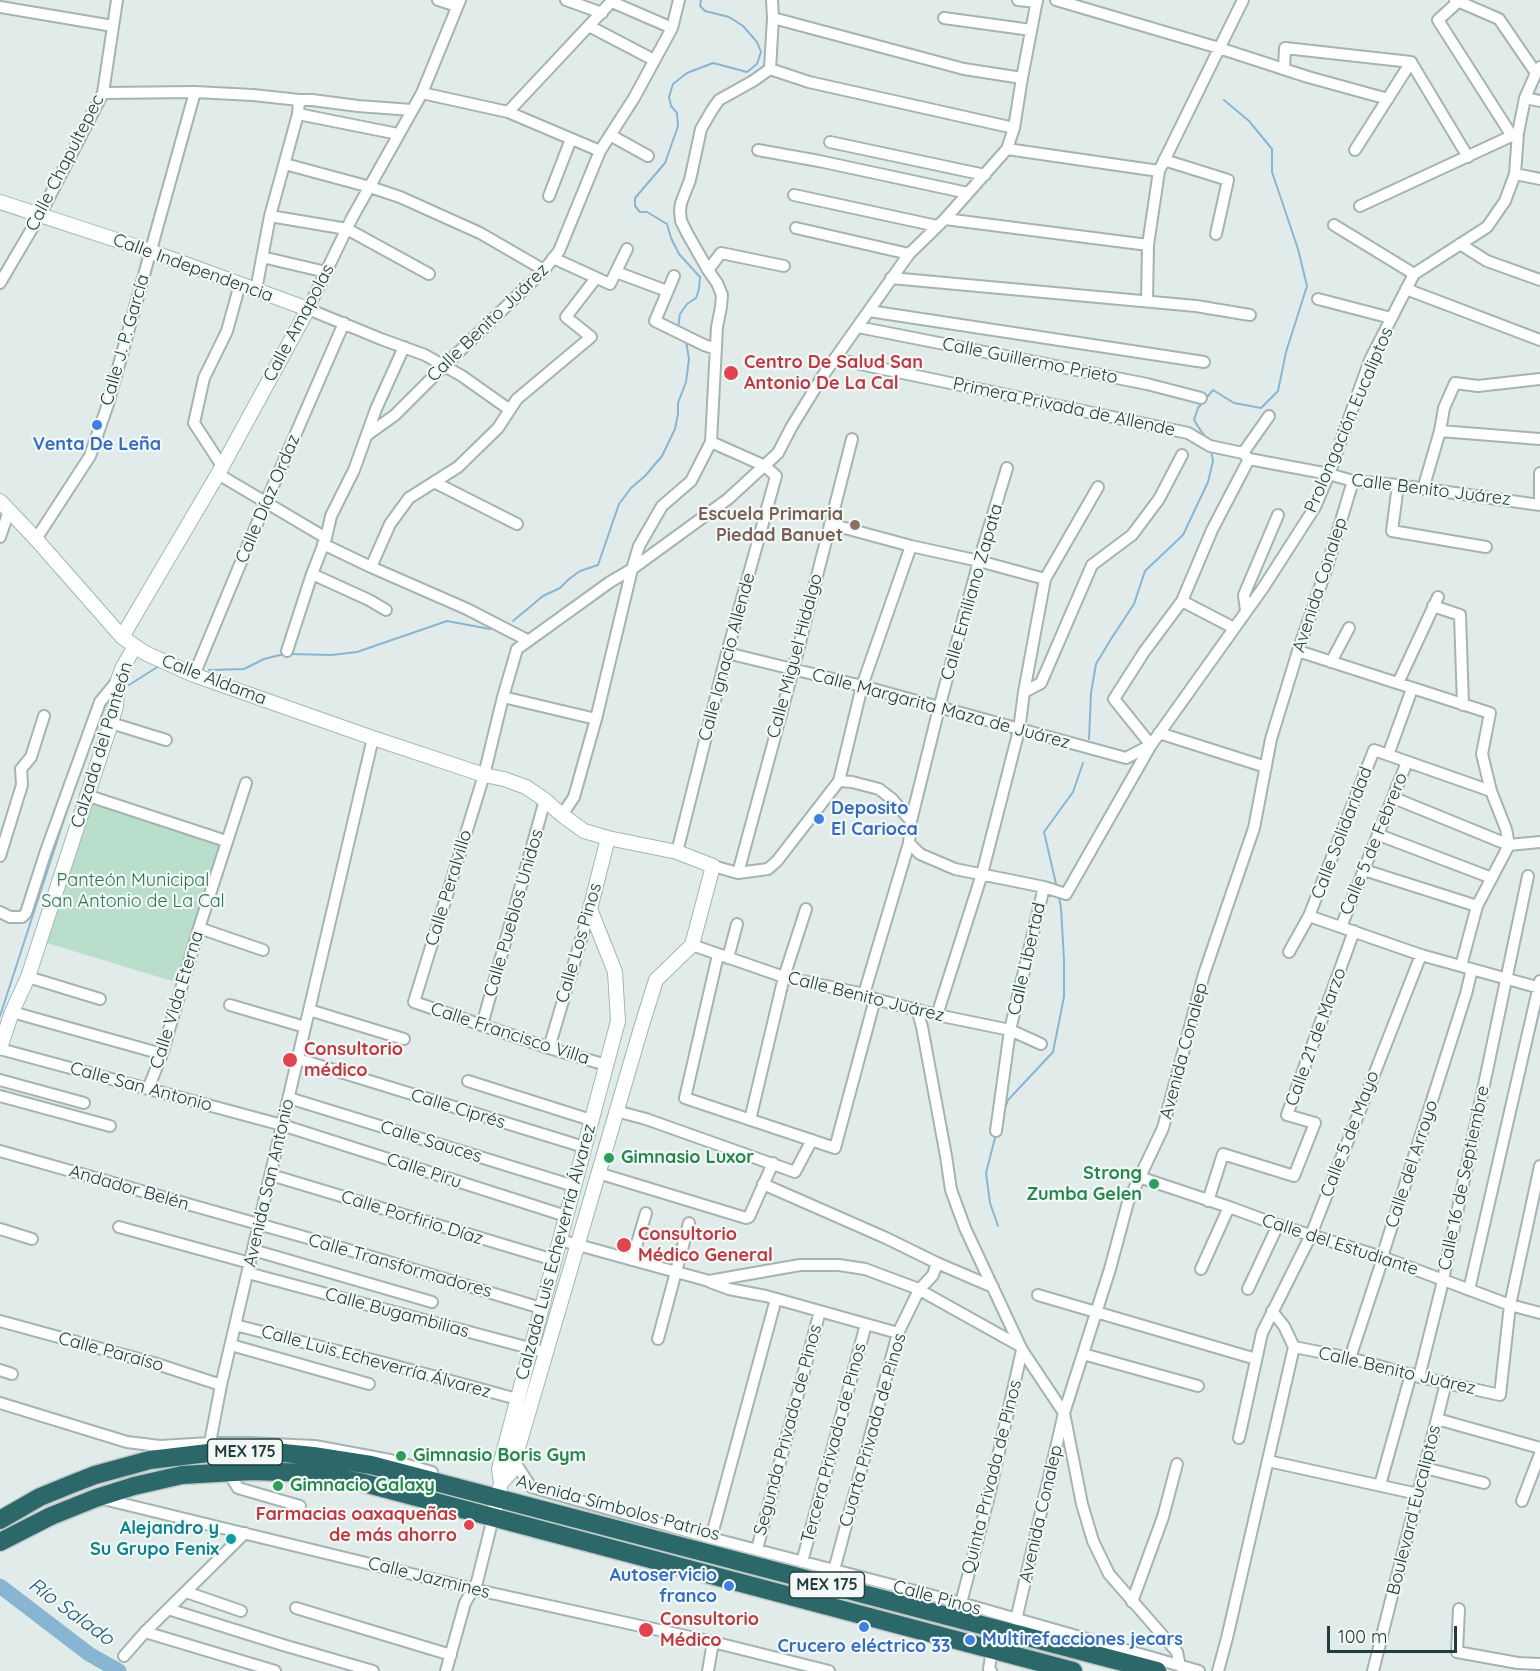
<!DOCTYPE html>
<html>
<head>
<meta charset="utf-8">
<style>
	body { margin:0 }
	#map { position:relative; width:1540px; height:1671px; overflow:hidden; background:#e1ecea; font-family:Quicksand,sans-serif }
	canvas { display:block }
	.scale { position:absolute; left:1327px; top:1626px; width:130px; height:27px; box-sizing:border-box; border:3px solid #213d3c; border-top:0; padding-left:8px; font-size:18px; line-height:21px; white-space:nowrap; color:#213d3c; -webkit-text-stroke:4px #f2f8f6; paint-order:stroke }
</style>
</head>
<body>
<div id="map">
<canvas width="1540" height="1671"></canvas>
<div class="scale">100 m</div>
</div>
<script>
const ctx = document.querySelector('canvas').getContext('2d');
ctx.lineJoin = 'round';
function paint(path, color) { ctx.fillStyle = color; ctx.fill(path, 'evenodd'); }
const shape = rows => new Path2D(rows.map(r => 'M' + r).join(''));
function trace(path, color, width, dash) { ctx.strokeStyle = color; ctx.lineWidth = width; ctx.lineCap = dash ? 'butt' : 'round'; ctx.setLineDash(dash || []); ctx.stroke(path); }
function drawText(font, color, halo, rows, align = 'center') {
  ctx.font = font + ' Quicksand,sans-serif'; ctx.lineWidth = 4.5; ctx.setLineDash([]); ctx.textBaseline = 'middle'; ctx.strokeStyle = halo; ctx.fillStyle = color; for (const [text, x, y, turn = 0] of rows) {
    ctx.save(); ctx.translate(x, y); ctx.rotate((+turn || 0) * Math.PI / 180); ctx.textAlign = isNaN(turn) ? turn : align; if (halo) ctx.strokeText(text, 0, 0); ctx.fillText(text, 0, 0); ctx.restore();
  }
}
paint(shape([
	[86,795,226,841,182,984,40,941]
]), '#b9decb');
trace(shape([
	[678,328,680,314,687,304,696,298,699,289,700,277,679,254,671,238,667,224,647,212,640,212,635,206,635,198,665,163,678,126,677,113,671,106,669,97,673,84,687,73,713,63,747,72,757,64,761,52,757,42,743,26,729,17,705,11,700,6,701,0],
	[1209,441,1201,431,1194,420,1198,408,1213,390,1234,403,1261,408,1278,391,1286,352,1307,286,1298,249,1272,172,1272,149,1249,121,1224,100],
	[513,621,543,596,560,588,569,579,580,571,598,565,619,504,631,488,645,476,662,456,675,429,678,414,678,403,686,382,689,359,686,341],
	[289,654,332,655,357,652,447,621,490,629],
	[209,670,244,669,264,659,284,654],
	[129,685,159,666],
	[1089,739,1091,693,1096,664,1111,639,1134,604,1145,571,1183,535,1208,482,1213,461,1211,450],
	[1057,888,1044,832,1073,792,1083,763],
	[0,1016,73,792,107,701],
	[1004,1111,1008,1100,1053,1052,1064,997,1064,960,1061,908,1059,897],
	[996,1134,986,1173,990,1203,998,1226]
]), '#88b6d2', 2);
trace(shape([
	[0,1586,89,1654,119,1671]
]), '#88b6d2', 15);
const street = shape([
	[438,0,457,6],
	[460,0,422,93,352,218,308,309,381,339,425,355,462,376,510,410],
	[566,0,602,13],
	[1018,0,1037,2],
	[1056,0,1219,48,1308,77,1388,99],
	[1455,0,1499,19,1536,73],
	[1459,1,1438,20,1512,136],
	[612,2,672,28],
	[0,7,113,26],
	[773,18,964,69,1022,78],
	[944,18,1031,30],
	[589,26,654,60],
	[1411,62,1468,157],
	[770,69,809,82,1014,128],
	[1284,69,1285,48,1411,62],
	[103,93,195,92,253,95,299,100,312,100,358,106,412,110],
	[422,93,508,112,600,151],
	[1525,98,1540,101],
	[508,112,613,0],
	[298,114,398,134],
	[610,135,648,156],
	[830,142,985,175],
	[1007,149,1159,171],
	[758,150,819,161,968,193],
	[1355,150,1411,62],
	[1164,160,1228,180,1216,234],
	[285,164,370,187,400,197,480,233,544,270],
	[1515,174,1540,179],
	[794,195,937,226],
	[549,196,571,139],
	[1360,206,1518,133],
	[270,216,347,229,429,274],
	[945,219,1148,245],
	[1334,225,1414,274],
	[796,228,909,254],
	[1460,244,1487,261,1540,280],
	[262,257,326,272],
	[553,258,610,284,627,249],
	[708,270,721,253,784,266],
	[616,272,667,291],
	[674,276,655,321,704,345,716,349],
	[891,278,1196,306,1250,315],
	[0,283,40,215,103,93,117,0],
	[1406,289,1540,340],
	[256,290,270,216,298,114,299,100],
	[1318,299,1391,318],
	[1147,301,1148,245,1159,171,1243,0],
	[869,311,1204,362],
	[858,327,1147,384,1201,398],
	[836,359,1188,433,1210,446,1243,453,1249,459,1329,474,1353,481,1398,485,1540,505],
	[1440,431,1540,439],
	[367,435,395,415,444,366,544,270,559,251,600,151,634,98,672,28,679,0],
	[1243,453,1269,416],
	[222,466,194,423,204,378,227,331,240,284],
	[1540,473,1540,498],
	[218,474,326,538],
	[434,482,517,524],
	[1398,485,1392,531,1486,547],
	[1423,489,1440,431,1444,408,1455,383,1478,386,1540,379],
	[830,524,911,546,979,561,1045,579],
	[0,537,9,511],
	[36,539,90,456,108,404,195,92],
	[323,544,371,567,467,609,527,640],
	[371,567,390,524,409,498,458,467,498,428,517,399,591,337,566,317,596,278],
	[1182,601,1234,628],
	[1433,606,1460,615,1463,705],
	[386,610,369,600,312,574,326,538,331,516,354,470,376,409,404,347],
	[1246,611,1244,595,1278,515],
	[287,651,312,574],
	[1298,651,1490,713,1482,754,1491,791,1506,829,1509,845,1477,906,1461,966],
	[727,653,862,686,1126,758,1151,745,1263,588,1315,507,1329,474,1370,360,1414,274,1487,227,1505,201,1515,174,1518,133,1525,98,1536,73,1540,67],
	[1331,662,1349,628],
	[194,675,266,502,344,323],
	[1398,683,1438,597],
	[1024,692,1041,683,1092,565,1132,535,1159,499,1182,455],
	[503,697,596,719],
	[111,723,166,740],
	[1159,733,1266,767],
	[1388,755,1412,689],
	[839,781,862,686,911,546],
	[86,795,226,841],
	[1394,798,1509,845,1540,842],
	[562,815,574,797,596,719,632,569,728,499,778,453,792,426,824,374,909,254,945,219,1007,149,1014,128,1022,78,1037,0],
	[911,821,939,708,979,561,1007,468],
	[1379,835,1492,878],
	[677,852,727,653,776,476,765,466,711,442],
	[0,856,22,785,21,769,31,757,44,716],
	[713,866,738,873,768,869,777,861,839,781,852,782,879,789,892,799,911,821,909,843,920,854,955,869,1044,887,1066,894,1151,745,1114,699,1144,652,1182,601,1212,530,1249,459],
	[1364,870,1477,906],
	[738,873,793,670,852,439],
	[0,912,10,917,22,917,26,913,46,851,100,702,118,680],
	[1309,916,1421,955,1540,988],
	[1341,927,1407,762],
	[199,928,263,950],
	[692,945,784,977,864,994,875,999,937,1015,1010,1030,1041,1044],
	[1289,952,1309,916,1374,750,1491,791],
	[718,955,685,1098,835,1148,875,999],
	[728,958,737,924],
	[28,977,100,999],
	[864,994,909,843],
	[230,1005,305,1027],
	[917,1009,922,1027,946,1156,951,1190,965,1228,1022,1350,1064,1413,1082,1504,1093,1541,1109,1574,1177,1652,1180,1666],
	[309,1010,404,1039],
	[12,1012,162,1054],
	[937,1015,982,874,1019,730,1024,692,1045,579,1098,487],
	[482,1025,545,800],
	[549,1048,590,909],
	[0,1049,282,1125,566,1216],
	[298,1059,584,1147],
	[606,1065,549,1048,414,1002,484,775,503,697,517,649,610,582,632,569,639,546,662,506,691,481,711,442,717,327,721,307,722,295,717,283,708,270,687,233,681,221,680,211,681,203,690,180,701,129,712,110,719,100,753,81,770,69,773,18,772,0],
	[0,1080,84,1103],
	[468,1081,591,1120],
	[148,1089,162,1054,199,928,246,783],
	[0,1096,110,1126],
	[289,1098,574,1186],
	[616,1111,646,1119,795,1172,812,1140],
	[750,1120,784,977,806,909],
	[996,1131,1010,1030,1044,887],
	[0,1151,329,1244,541,1308],
	[598,1173,746,1218,749,1217,773,1163],
	[271,1175,554,1260],
	[1139,1177,1229,1207,1278,1225,1382,1257,1510,1305,1540,1313],
	[763,1184,886,1238,937,1263,993,1287],
	[1208,1201,1223,1154,1294,1176,1315,1123,1287,1115,1354,931],
	[119,1227,250,1263],
	[0,1229,32,1239],
	[560,1240,709,1281,800,1265,839,1265,865,1269,916,1288,1020,1346],
	[253,1250,432,1302],
	[632,1260,646,1213],
	[1201,1269,1229,1207],
	[248,1273,537,1350],
	[710,1282,729,1289,766,1296,898,1333],
	[1248,1289,1278,1225],
	[1469,1290,1540,981],
	[1038,1295,1256,1359],
	[0,1321,157,1364,221,1385],
	[235,1325,385,1363,517,1399],
	[658,1339,689,1223],
	[231,1345,369,1384],
	[1294,1347,1350,1358,1419,1377,1500,1395,1510,1305,1540,1166],
	[1083,1354,1198,1386],
	[1350,1358,1381,1264,1382,1257,1466,994,1472,969],
	[0,1370,12,1374],
	[1419,1377,1441,1289,1528,876],
	[0,1403,127,1442,160,1446,210,1443,249,1443,315,1446],
	[1437,1419,1540,1448],
	[1239,1438,1262,1333,1311,1235,1421,955],
	[314,1451,315,1446,390,1460,432,1472],
	[208,1453,221,1385,373,738],
	[514,1461,531,1487,711,1538,961,1603,1199,1671],
	[1268,1461,1418,1494],
	[1425,1468,1484,1483],
	[228,1472,238,1488,300,1506],
	[1380,1485,1411,1374],
	[99,1498,473,1589,713,1642,829,1671],
	[1522,1501,1540,1454],
	[711,1538,776,1299],
	[757,1549,820,1311],
	[802,1562,866,1324],
	[834,1570,898,1333,919,1290,933,1275,937,1263],
	[186,1592,241,1611],
	[1132,1602,1163,1517,1177,1464],
	[961,1603,989,1496,1022,1350],
	[296,1608,451,1655],
	[168,1609,283,1645,373,1671],
	[1459,1609,1457,1652,1518,1663,1540,1664],
	[1016,1620,1064,1413,1110,1269,1128,1202,1163,1128,1204,974,1254,828,1271,739,1298,651,1327,567,1353,481],
	[145,1632,275,1671],
	[124,1656,145,1632,245,1533],
	[446,1671,465,1603,477,1582,493,1518],
	[708,1671,713,1642],
	[991,1671,989,1669,992,1650],
	[1218,1671,1227,1638,1294,1347,1284,1326,1272,1311],
	[1373,1671,1446,1383]
]);
const secondary = shape([
	[0,202,150,251,308,309,218,474,122,637],
	[0,501,36,539,122,637,145,653,194,675,373,738,484,775,504,779,526,787,545,800,562,815,584,831,608,838,677,852,713,866,692,945,656,980,641,1028,511,1472,501,1483],
	[0,1048,12,1012,28,977,111,723,116,706,118,680,122,669,135,646],
	[493,1518,501,1483,499,1469,618,1021,615,972,590,909,608,838]
]);
const highway = shape([
	[0,1520,40,1497,72,1484,95,1475,150,1460,208,1453,274,1452,313,1456,371,1465,1157,1671],
	[0,1542,51,1516,96,1498,134,1486,182,1475,252,1471,312,1473,360,1482,1073,1671]
]);
trace(street, '#a4b4b2', 14);
trace(secondary, '#9fb8b5', 16);
trace(highway, '#c1c9c8', 21);
trace(street, '#fff', 10);
trace(secondary, '#fff', 14);
trace(highway, '#2c686a', 18);
for (const [x, y, r, color] of [
	[731,373,8,"#e0444e"],
	[97,425,6,"#3f7fe0"],
	[855,525,6,"#8d6e63"],
	[819,819,6,"#3f7fe0"],
	[290,1060,8,"#e0444e"],
	[609,1158,6,"#2e9e5b"],
	[1154,1184,6,"#2e9e5b"],
	[624,1245,8,"#e0444e"],
	[401,1456,6,"#2e9e5b"],
	[278,1486,6,"#2e9e5b"],
	[469,1525,6,"#e0444e"],
	[231,1539,6,"#0f9aa8"],
	[729,1586,6,"#3f7fe0"],
	[864,1627,6,"#3f7fe0"],
	[646,1630,8,"#e0444e"],
	[970,1640,6,"#3f7fe0"]
]) { const dot = new Path2D(); dot.arc(x, y, r, 0, 2 * Math.PI); ctx.fillStyle = color; ctx.fill(dot); trace(dot, '#f2f8f6', 2); }
for (const [x, y, w] of [
	[245,1452,75],
	[827,1585,75]
]) { const box = new Path2D(); box.roundRect(x - w / 2, y - 13, w, 26, 4.5); ctx.fillStyle = '#f2f8f6'; ctx.fill(box); trace(box, '#213d3c', 1.5); }
drawText('bold 16px', '#213d3c', null, [
	["MEX 175",245,1452],
	["MEX 175",827,1585]
]);
drawText('18px', '#213d3c', '#f2f8f6', [
	["Calle Chapultepec",65,163,-63],
	["Calle Independencia",193,268,20],
	["Calle Amapolas",299,323,-62],
	["Calle Benito Juárez",488,323,-44],
	["Calle J. P. García",125,340,-74],
	["Calle Guillermo Prieto",1030,361,11],
	["Primera Privada de Allende",1064,407,12],
	["Prolongación Eucaliptos",1349,420,-67],
	["Calle Benito Juárez",1431,490,7],
	["Calle Díaz Ordaz",268,499,-67],
	["Avenida Conalep",1320,585,-72],
	["Calle Emiliano Zapata",972,592,-74],
	["Calle Miguel Hidalgo",795,656,-75],
	["Calle Ignacio Allende",727,657,-75],
	["Calle Aldama",214,680,21],
	["Calle Margarita Maza de Juárez",941,709,15],
	["Calzada del Panteón",102,745,-73],
	["Calle Solidaridad",1342,833,-69],
	["Calle 5 de Febrero",1374,844,-68],
	["Calle Peralvillo",449,888,-73],
	["Calle Pueblos Unidos",514,913,-74],
	["Calle Los Pinos",579,943,-74],
	["Calle Libertad",1027,959,-77],
	["Calle Benito Juárez",866,997,14],
	["Calle Vida Eterna",177,1000,-73],
	["Calle Francisco Villa",510,1034,18],
	["Calle 21 de Marzo",1316,1037,-70],
	["Avenida Conalep",1184,1051,-75],
	["Calle San Antonio",141,1087,15],
	["Calle Ciprés",458,1109,17],
	["Calle 5 de Mayo",1350,1134,-69],
	["Calle Sauces",431,1142,17],
	["Calle del Arroyo",1412,1164,-72],
	["Calle Piru",424,1171,18],
	["Calle 16 de Septiembre",1464,1178,-78],
	["Avenida San Antonio",269,1183,-77],
	["Andador Belén",129,1188,16],
	["Calle Porfirio Díaz",412,1218,17],
	["Calle del Estudiante",1340,1245,18],
	["Calzada Luis Echeverría Álvarez",556,1252,-75],
	["Calle Transformadores",400,1266,16],
	["Calle Bugambilias",397,1313,15],
	["Calle Paraíso",111,1352,15],
	["Calle Luis Echeverría Álvarez",376,1362,15],
	["Calle Benito Juárez",1397,1371,13],
	["Segunda Privada de Pinos",788,1430,-75],
	["Cuarta Privada de Pinos",873,1430,-74],
	["Tercera Privada de Pinos",834,1443,-75],
	["Quinta Privada de Pinos",992,1477,-76],
	["Avenida Símbolos Patrios",618,1508,15],
	["Boulevard Eucaliptos",1414,1510,-76],
	["Avenida Conalep",1041,1514,-77],
	["Calle Jazmines",429,1578,14],
	["Calle Pinos",937,1598,15]
]);
drawText('bold 18px', '#be3a42', '#f2f8f6', [
	["Centro De Salud San",744,363],
	["Antonio De La Cal",744,384],
	["Consultorio",304,1050],
	["médico",304,1071],
	["Consultorio",638,1235],
	["Médico General",638,1256],
	["Farmacias oaxaqueñas",457,1515,"right"],
	["de más ahorro",457,1536,"right"],
	["Consultorio",660,1620],
	["Médico",660,1641]
], 'left');
drawText('bold 18px', '#366cbe', '#f2f8f6', [
	["Venta De Leña",97,445],
	["Deposito",831,809,"left"],
	["El Carioca",831,830,"left"],
	["Autoservicio",717,1576,"right"],
	["franco",717,1597,"right"],
	["Multirefacciones jecars",982,1640,"left"],
	["Crucero eléctrico 33",864,1647]
]);
drawText('bold 18px', '#785e54', '#f2f8f6', [
	["Escuela Primaria",843,515],
	["Piedad Banuet",843,536]
], 'right');
drawText('18px', '#2b7458', '#f2f8f6', [
	["Panteón Municipal",133,881],
	["San Antonio de La Cal",133,902]
]);
drawText('bold 18px', '#27864d', '#f2f8f6', [
	["Gimnasio Luxor",621,1158],
	["Strong",1142,1174,"right"],
	["Zumba Gelen",1142,1195,"right"],
	["Gimnasio Boris Gym",413,1456],
	["Gimnacio Galaxy",290,1486]
], 'left');
drawText('bold 18px', '#0d838f', '#f2f8f6', [
	["Alejandro y",219,1529],
	["Su Grupo Fenix",219,1550]
], 'right');
drawText('italic 20px', '#1a547a', '#f2f8f6', [
	["Río Salado",71,1612,36]
]);
</script>
</body>
</html>
